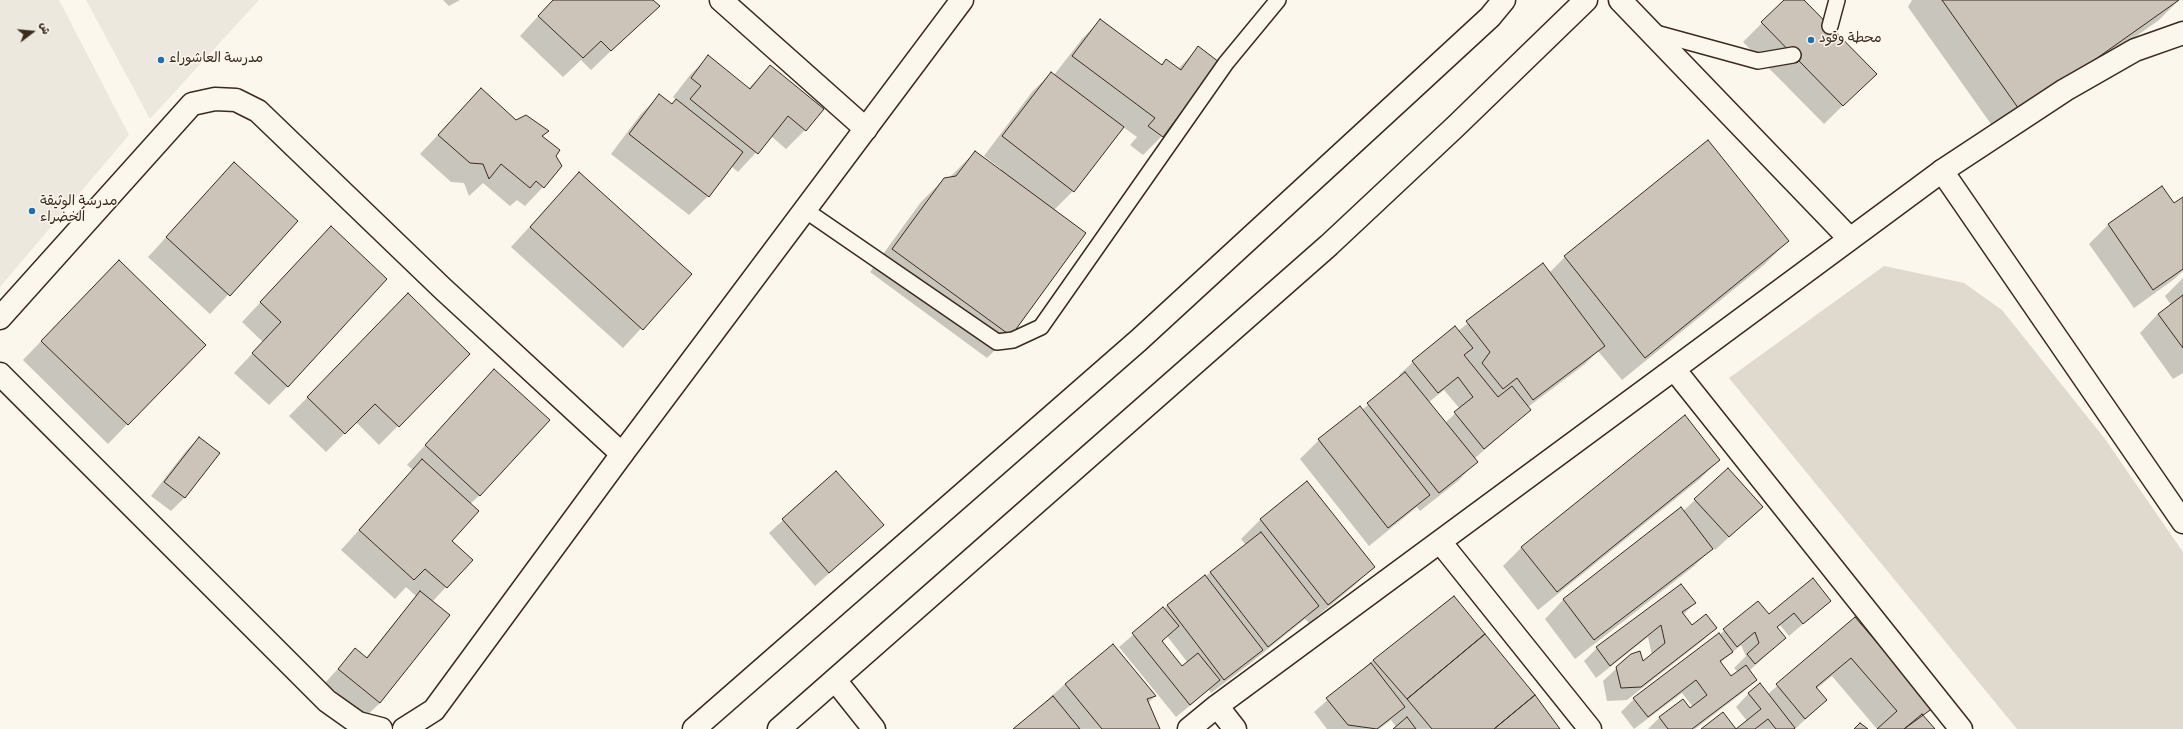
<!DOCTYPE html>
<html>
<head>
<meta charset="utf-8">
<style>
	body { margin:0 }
	#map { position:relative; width:2183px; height:729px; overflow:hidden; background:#fbf7ec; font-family:"Gochi Hand","Playpen Sans Arabic",sans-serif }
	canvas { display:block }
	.north { position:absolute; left:12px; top:12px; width:40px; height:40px; -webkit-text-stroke:3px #fbf7ec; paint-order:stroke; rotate:74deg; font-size:11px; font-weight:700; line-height:16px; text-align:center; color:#3b2a1e }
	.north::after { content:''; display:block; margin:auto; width:14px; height:18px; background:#3b2a1e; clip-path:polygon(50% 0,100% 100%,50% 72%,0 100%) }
</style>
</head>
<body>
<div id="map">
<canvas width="2183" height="729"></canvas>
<div class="north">ش</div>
</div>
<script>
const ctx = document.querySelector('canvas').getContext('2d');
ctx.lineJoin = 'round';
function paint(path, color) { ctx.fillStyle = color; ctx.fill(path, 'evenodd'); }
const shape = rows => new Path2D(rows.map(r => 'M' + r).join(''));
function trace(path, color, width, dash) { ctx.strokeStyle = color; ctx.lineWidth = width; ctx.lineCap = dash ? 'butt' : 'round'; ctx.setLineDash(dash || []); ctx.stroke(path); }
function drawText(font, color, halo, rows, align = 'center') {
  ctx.font = font + ' "Gochi Hand","Playpen Sans Arabic",sans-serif'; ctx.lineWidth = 3; ctx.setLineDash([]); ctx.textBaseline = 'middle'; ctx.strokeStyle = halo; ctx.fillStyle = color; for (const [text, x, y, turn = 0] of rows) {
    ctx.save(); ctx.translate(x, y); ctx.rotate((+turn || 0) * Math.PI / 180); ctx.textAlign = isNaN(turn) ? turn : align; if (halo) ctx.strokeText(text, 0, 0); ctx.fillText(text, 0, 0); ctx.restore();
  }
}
paint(shape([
	[0,0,59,0,129,135,0,287],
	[86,0,259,0,150,119]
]), '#ede8dd');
paint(shape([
	[1884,266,1964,283,2002,310,2105,439,2183,552,2183,729,2017,729,1729,378]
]), '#dfd9ce');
paint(shape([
	[443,0,460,0,449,6],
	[553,0,652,0,658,6,591,70,581,60,563,77,520,36],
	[1785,0,1803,0,1875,74,1824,124,1743,42],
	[1912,0,2179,0,2159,20,1998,134,1908,7],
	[1100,20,1161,65,1166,60,1178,69,1198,48,1162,136,1143,155,1130,145,1137,137,1123,127,1073,191,1054,210,1010,335,987,358,870,272,921,202,944,179,949,178,975,152,1000,171,1001,169,984,156,1032,92,1051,73,1054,75,1082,39],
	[708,57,748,89,770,66,805,130,786,149,771,136,738,172,731,166,708,196,689,215,611,154,641,114,659,96,671,105,676,100,673,97,690,75],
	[481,89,516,121,547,131,542,137,554,156,543,187,525,206,517,200,510,206,483,183,469,196,464,183,451,182,420,154],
	[234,163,297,221,210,314,148,257],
	[579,173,691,274,623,348,511,247],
	[2162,188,2174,204,2183,198,2183,271,2173,280,2134,308,2089,244,2108,225],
	[331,227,288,386,269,405,234,373,263,342,242,322],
	[1788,241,1765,264,1622,380,1598,351,1585,364,1528,407,1530,410,1474,459,1476,462,1458,481,1420,511,1417,507,1369,546,1300,459,1319,440,1362,410,1401,377,1399,375,1413,362,1458,331,1543,264,1549,273,1565,257],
	[1444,390,1460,409,1445,423,1429,402],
	[2183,278,2183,373,2173,379,2140,333,2158,314,2171,305,2165,296],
	[100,280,204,345,108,444,23,360],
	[390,314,469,354,379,445,356,422,326,452,289,416],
	[494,370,480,495,470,504,450,541,471,560,432,602,449,615,380,703,366,716,325,683,355,650,366,658,416,596,406,587,395,599,341,550,413,470,407,465],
	[199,438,219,453,184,498,171,511,151,496,186,451],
	[1719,460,1700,479,1538,610,1503,566,1522,547],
	[836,472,869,538,815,586,769,533],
	[1307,483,1374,566,1355,585,1309,623,1305,619,1248,665,1211,693,1209,690,1176,717,1119,647,1167,606,1246,545,1241,539,1260,520],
	[1167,636,1188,663,1182,667,1162,642],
	[1695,500,1748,520,1715,550,1713,548,1693,567,1575,659,1545,619,1563,600,1681,508,1683,511],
	[1454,597,1559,729,1395,729,1396,727,1391,720,1379,729,1327,729,1314,712,1373,660],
	[1830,601,1789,636,1780,625,1777,628,1785,638,1749,671,1756,680,1742,693,1695,729,1648,729,1660,717,1693,707,1682,693,1634,729,1621,712,1634,699,1718,636,1758,602,1768,615],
	[1741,645,1746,656,1734,668,1738,672,1731,677,1720,663],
	[1695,603,1683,615,1692,626,1715,628,1702,641,1627,700,1607,701,1603,681,1617,668,1643,663,1652,655,1648,637,1596,678,1584,661,1597,648],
	[1855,618,1931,708,1923,716,1933,729,1877,729,1832,676,1816,689,1826,700,1795,729,1737,729,1747,721,1736,707,1749,693,1768,694],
	[1065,684,1155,696,1148,703,1159,729,1015,729]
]), '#0003');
const building = shape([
	[553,0,653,0,660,6,611,51,601,41,583,58,538,16,553,0],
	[1784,0,1804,0,1877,74,1843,106,1761,22,1784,0],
	[1942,0,2179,0,2021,112,1942,0],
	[1100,19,1162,65,1166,59,1181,70,1198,46,1219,62,1163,137,1148,126,1155,118,1072,56,1100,19],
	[708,55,750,89,770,65,824,109,806,131,788,116,758,154,690,99,701,86,691,78,708,55],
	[1051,72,1124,127,1074,192,1002,136,1051,72],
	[481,88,516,120,526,115,549,131,542,136,560,150,556,156,562,166,544,188,536,181,530,188,501,164,489,179,483,164,470,163,438,135,481,88],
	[659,94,672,104,676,99,743,152,709,197,629,134,659,94],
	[1708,140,1789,241,1645,358,1564,256,1708,140],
	[975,151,1086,233,1011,336,892,249,944,178,956,176,975,151],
	[234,162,298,221,230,296,166,237,234,162],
	[579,172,692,274,643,330,530,227,579,172],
	[2162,186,2174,203,2183,197,2183,269,2153,290,2108,224,2162,186],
	[331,226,387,279,288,387,252,353,281,322,260,302,331,226],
	[119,260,206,345,128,425,41,341,119,260],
	[1543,263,1605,346,1533,400,1517,378,1503,389,1482,363,1490,352,1466,321,1543,263],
	[408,293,470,354,399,427,375,404,345,434,307,397,408,293],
	[2183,295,2183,348,2158,314,2183,295],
	[1455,326,1473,348,1464,355,1498,397,1512,386,1531,410,1484,449,1454,412,1473,397,1458,377,1438,393,1412,361,1455,326],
	[494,369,550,420,480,496,425,445,494,369],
	[1405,372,1478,462,1439,493,1367,403,1405,372],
	[1360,406,1430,495,1388,528,1318,439,1360,406],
	[1685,415,1720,460,1557,592,1521,547,1685,415],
	[199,437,220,453,185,498,164,482,199,437],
	[422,459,479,511,452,541,473,560,447,588,425,569,414,580,359,530,422,459],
	[1728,468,1763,507,1729,537,1694,499,1728,468],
	[836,471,884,525,829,573,782,519,836,471],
	[1307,481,1375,567,1328,605,1260,519,1307,481],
	[1681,507,1713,549,1594,640,1563,599,1681,507],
	[1261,532,1319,606,1268,647,1210,572,1261,532],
	[1205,575,1263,650,1224,680,1167,605,1205,575],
	[1813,578,1831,601,1803,624,1794,613,1777,627,1786,638,1755,664,1747,654,1759,643,1755,632,1737,647,1723,629,1758,601,1769,614,1813,578],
	[1681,584,1696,603,1682,612,1692,625,1706,614,1717,628,1641,687,1621,688,1616,667,1631,654,1640,651,1643,661,1665,643,1661,625,1610,666,1596,647,1681,584],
	[420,591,450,615,380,703,338,669,355,648,367,658,420,591],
	[1454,596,1485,634,1407,699,1373,660,1454,596],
	[1163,607,1179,626,1162,641,1182,666,1198,653,1220,680,1190,705,1132,633,1163,607],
	[1855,617,1933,708,1904,729,1877,729,1897,711,1851,658,1816,687,1827,700,1805,719,1776,684,1855,617],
	[1719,633,1733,652,1720,661,1731,676,1746,665,1757,680,1692,729,1668,729,1659,717,1683,699,1690,708,1707,695,1696,680,1648,717,1633,698,1719,633],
	[1485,634,1535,695,1494,729,1432,729,1407,699,1485,634],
	[1113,644,1156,696,1147,699,1160,729,1102,729,1065,684,1113,644],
	[1371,663,1405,707,1377,729,1348,725,1326,698,1371,663],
	[1760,683,1795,728,1794,729,1776,729,1768,719,1755,729,1701,729,1723,712,1736,729,1761,709,1748,693,1760,683],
	[1535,695,1560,729,1494,729,1535,695],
	[1053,696,1080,729,1013,729,1053,696],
	[1922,714,1935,729,1904,729,1922,714],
	[1407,717,1416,729,1393,729,1407,717],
	[1860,723,1868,729,1854,729,1860,723]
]);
paint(building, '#ccc4b9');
trace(building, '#3b2a1e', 1);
const service = shape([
	[1830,26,1837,0],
	[1652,32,1758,61,1793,55],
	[805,210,997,342,1013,340,1041,327,1226,63,1278,0]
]);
const minor = shape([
	[721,0,866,129],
	[1620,0,1850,239],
	[0,318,192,104,215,99,236,100,258,111,442,288,622,454],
	[1674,369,1942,171],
	[1441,543,1590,729],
	[835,680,874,729],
	[1217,706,1235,729],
	[1189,729,1217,706,1674,369,1961,729]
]);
const tertiary = shape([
	[2183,33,2135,50,2065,90,1942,171,2183,522],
	[0,374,327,701,358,723,381,729],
	[404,729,434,710,622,454,962,0]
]);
const primary = shape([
	[694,729,1139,340,1413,88,1490,17,1504,0],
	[779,729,1329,245,1456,126,1586,0]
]);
trace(service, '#3b2a1e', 18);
trace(minor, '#3b2a1e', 25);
trace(tertiary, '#3b2a1e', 25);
trace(primary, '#3b2a1e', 25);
trace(service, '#fbf7ec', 15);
trace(minor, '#fbf7ec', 22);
trace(tertiary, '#fbf7ec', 22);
trace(primary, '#fbf7ec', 22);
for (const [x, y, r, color] of [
	[1811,40,4,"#1f6fb2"],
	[161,60,4,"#1f6fb2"],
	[32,211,4,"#1f6fb2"]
]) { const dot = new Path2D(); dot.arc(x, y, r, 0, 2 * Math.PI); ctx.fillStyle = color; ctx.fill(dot); trace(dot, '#fbf7ec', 1.5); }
drawText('14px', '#3b2a1e', '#fbf7ec', [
	["محطة وقود",1819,40],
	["مدرسة العاشوراء",169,60],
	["مدرسة الوثيقة",40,203],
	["الخضراء",40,219]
], 'left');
</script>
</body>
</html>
